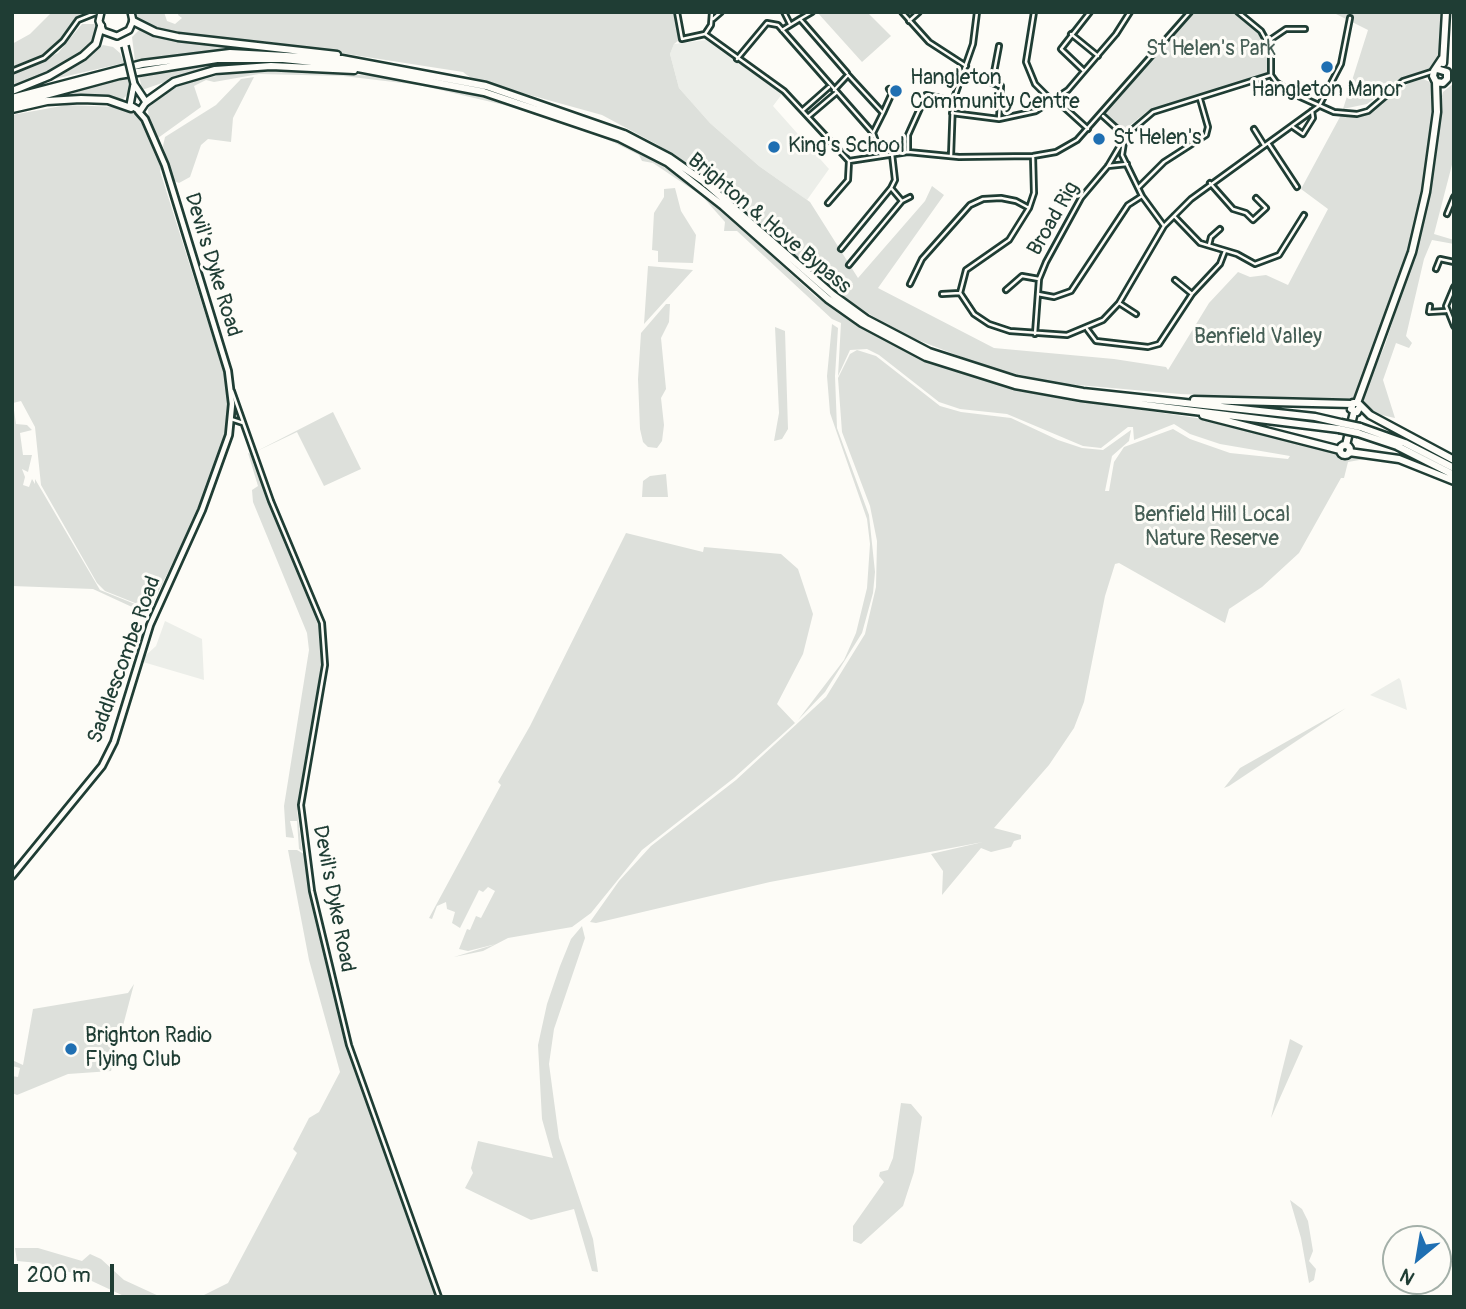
<!DOCTYPE html>
<html>
<head>
<meta charset="utf-8">
<style>
	body { margin:0 }
	#map { position:relative; width:1466px; height:1309px; overflow:hidden; background:#fdfcf7; font-family:Pangolin,sans-serif }
	canvas { display:block }
	.frame { position:absolute; inset:0; border:14px solid #1f3d34; pointer-events:none }
	.north { position:absolute; left:1382px; top:1225px; width:70px; height:70px; box-sizing:border-box; background:#fdfcf7; border:2px solid #a4b0a9; border-radius:50%; rotate:210deg; font-size:19px; font-weight:700; line-height:28px; text-align:center; color:#1f3d34 }
	.north::after { content:''; display:block; margin:auto; width:24px; height:32px; background:#1f6fb2; clip-path:polygon(50% 0,100% 100%,50% 72%,0 100%) }
	.scale { position:absolute; left:14px; top:1264px; width:100px; height:32px; box-sizing:border-box; border:4px solid #1f3d34; border-top:0; padding-left:9px; font-size:21px; line-height:24px; white-space:nowrap; color:#1f3d34; -webkit-text-stroke:5px #fdfcf7; paint-order:stroke }
</style>
</head>
<body>
<div id="map">
<canvas width="1466" height="1309"></canvas>
<div class="frame"></div>
<div class="north">N</div>
<div class="scale">200 m</div>
</div>
<script>
const ctx = document.querySelector('canvas').getContext('2d');
ctx.lineJoin = 'round';
function paint(path, color) { ctx.fillStyle = color; ctx.fill(path, 'evenodd'); }
const shape = rows => new Path2D(rows.map(r => 'M' + r).join(''));
function trace(path, color, width, dash) { ctx.strokeStyle = color; ctx.lineWidth = width; ctx.lineCap = dash ? 'butt' : 'round'; ctx.setLineDash(dash || []); ctx.stroke(path); }
function drawText(font, color, halo, rows, align = 'center') {
  ctx.font = font + ' Pangolin,sans-serif'; ctx.lineWidth = 6; ctx.setLineDash([]); ctx.textBaseline = 'middle'; ctx.strokeStyle = halo; ctx.fillStyle = color; for (const [text, x, y, turn = 0] of rows) {
    ctx.save(); ctx.translate(x, y); ctx.rotate((+turn || 0) * Math.PI / 180); ctx.textAlign = isNaN(turn) ? turn : align; if (halo) ctx.strokeText(text, 0, 0); ctx.fillText(text, 0, 0); ctx.restore();
  }
}
paint(shape([
	[706,40,782,94,773,106,829,169,807,200,759,166,710,123,679,88,670,54,674,44],
	[165,621,202,639,204,680,143,662,145,656,156,646],
	[1399,678,1401,681,1407,710,1370,695]
]), '#eceee9');
paint(shape([
	[52,12,85,12,74,19,61,39,40,56,12,67,12,44,30,34],
	[134,12,164,12,167,21,175,24,182,18,178,15,179,12,678,12,683,37,674,44,670,54,679,88,710,123,759,166,810,202,858,278,925,201,932,186,944,195,878,288,994,348,1114,359,1166,367,1168,370,1209,303,1238,272,1250,277,1266,275,1288,285,1328,209,1301,189,1341,115,1358,116,1372,111,1409,83,1423,79,1430,82,1434,91,1434,111,1423,194,1408,254,1356,396,1347,401,1180,394,1055,383,987,367,900,333,855,305,796,258,713,181,658,145,602,115,472,79,463,72,270,42,176,34,140,22],
	[817,12,867,12,891,36,862,62],
	[1193,12,1232,12,1257,32,1266,45,1269,72,1148,111,1124,130,1105,115],
	[1332,12,1443,12,1439,61,1429,69,1404,77,1367,104,1343,109,1368,30],
	[82,24,95,24,98,35,90,47,53,72,12,88,12,74,58,53],
	[139,30,184,41,244,47,135,61,132,37],
	[103,45,113,47,120,53,124,63,54,79,85,61],
	[248,62,294,64,217,68,185,75,142,90,139,75,210,64],
	[284,70,374,76,439,86,502,101,606,136,653,160,702,192,816,297,895,346,950,370,1035,394,1230,423,1331,450,1339,455,1342,461,1354,454,1371,458,1348,462,1344,478,1341,478,1299,553,1262,587,1229,609,1225,623,1119,563,1115,564,1105,596,1084,702,1074,728,1049,765,994,828,1021,835,1021,839,1014,841,1011,847,991,852,981,848,942,895,943,871,931,854,983,842,770,882,596,923,590,922,619,881,651,846,736,780,826,697,865,634,876,587,877,541,870,506,842,432,838,378,850,354,857,350,876,356,940,406,961,412,1011,418,1058,440,1082,448,1103,450,1131,430,1129,441,1112,456,1105,491,1109,491,1114,462,1124,447,1173,429,1190,439,1230,453,1288,459,1290,456,1220,444,1190,434,1174,424,1134,440,1133,427,1128,427,1101,448,1083,446,1007,414,960,409,939,402,879,355,867,349,850,350,838,376,841,323,832,319,737,231,724,231,725,222,702,196,653,163,642,161,639,155,615,143,581,129,504,105,419,85,343,76,259,74,214,82,206,80,194,86,201,107,158,138,149,123,148,109,153,102,180,85,224,74],
	[128,77,129,93,121,101,54,99,54,96],
	[254,77,233,118,231,142,208,139,201,145,190,177,179,183,172,180,163,146,165,137,216,105,241,79],
	[1454,83,1454,157,1434,234,1454,240,1454,244,1432,240,1424,259,1406,336,1412,343,1409,348,1396,343,1383,380,1395,418,1377,414,1367,407,1362,398,1385,345,1415,252,1428,196,1440,103,1443,92],
	[67,105,117,107,142,117,162,167,160,171,228,386,226,434,218,461,200,507,150,609,105,591,97,583,41,485,35,427,21,401,13,403,16,424,27,425,32,430,20,433,23,455,32,455,28,472,22,469,25,477,23,485,29,487,32,479,35,484,35,479,100,590,135,604,145,613,93,589,12,586,12,115],
	[675,188,681,211,696,235,693,263,658,262,658,251,652,250,654,213,664,197,664,189],
	[648,266,693,270,644,324],
	[666,304,670,304,669,322,661,338,666,389,661,398,664,425,662,441,657,448,648,447,643,442,640,429,638,379,641,333],
	[832,324,838,328,835,376,837,428,869,515,875,572,873,593,862,633,825,692,798,720,844,660,856,633,867,588,870,544,867,519,830,413,827,376],
	[775,327,785,331,788,429,782,439,774,441,779,413],
	[333,412,361,469,324,486,297,432,255,452],
	[248,453,252,454,316,610,323,637,324,661,302,783,300,809,297,810,302,851,299,849,297,821,290,821,294,838,286,837,284,806,309,650,307,633,253,502,252,490,258,486],
	[666,474,668,497,642,497,643,481,650,476],
	[626,533,703,552,704,547,781,554,798,569,813,614,803,654,777,704,795,723,734,778,642,850,591,913,572,927,508,938,483,951,454,957,496,944,468,951,459,949,467,929,470,930,476,916,481,918,495,891,488,887,483,892,479,890,460,928,452,923,455,912,447,909,446,902,437,906,432,919,429,918,501,785,498,782,530,726],
	[1346,708,1229,786,1224,788,1240,768],
	[288,850,297,850,304,854,323,951,348,1047,437,1297,200,1297,228,1283,297,1153,293,1149,309,1118,319,1112,340,1072,309,960],
	[582,926,585,938,554,1029,549,1064,559,1138,593,1239,598,1272,592,1271,574,1209,531,1220,465,1188,473,1173,471,1168,478,1141,553,1158,542,1119,538,1045,547,1004,560,966,571,939],
	[134,984,111,1071,68,1074,17,1095,12,1093,12,1076,18,1077,20,1068,12,1066,12,1060,23,1065,33,1009,128,993],
	[1290,1039,1303,1046,1271,1118,1279,1083],
	[901,1103,911,1104,922,1117,914,1172,903,1206,861,1244,853,1241,853,1226,884,1182,879,1176,880,1172,888,1170,893,1158],
	[1290,1200,1302,1209,1308,1221,1313,1251,1309,1261,1316,1269,1314,1280,1309,1283,1301,1238],
	[15,1248,38,1248,82,1261,90,1254,101,1259,124,1280,161,1297,126,1297,79,1275,39,1263,17,1261]
]), '#dde0db');
const street = shape([
	[677,12,682,39,705,34,711,25,712,12],
	[784,12,790,24],
	[902,12,929,42,966,66],
	[1034,12,1026,62,1035,84,1052,101],
	[1238,12,1261,31,1267,42,1271,53,1271,75,1276,82,1294,94,1334,112,1357,114,1368,111,1403,81,1431,72],
	[713,19,721,12],
	[800,19,812,12],
	[909,21,919,12],
	[782,30,800,19,847,73],
	[705,34,784,91,849,161,908,152,959,157,1033,156,1056,152,1077,140,1190,12],
	[1071,34,1098,56],
	[1267,42,1286,29,1305,29],
	[737,59,767,23,778,25,873,133,881,155],
	[12,71,44,58,63,41,78,20,98,12],
	[1084,71,1061,49,1090,12],
	[834,90,848,75,883,113,873,133],
	[1055,99,1088,129],
	[803,110,829,87],
	[883,113,892,93,889,89],
	[952,113,999,119,1036,111,1068,90,1116,34,1130,12],
	[809,116,836,93],
	[1103,116,1125,136,1122,155,1142,196,1164,226],
	[999,119,1001,86,992,83,999,46],
	[1293,127,1303,134,1313,118,1312,111],
	[1254,129,1264,145],
	[1125,136,1153,112,1271,75],
	[1268,143,1297,187],
	[908,152,908,135,926,95,953,101],
	[951,156,953,101,973,44,977,12],
	[1033,156,1034,193,1029,208,1009,240,966,270,960,293,974,314,989,324,1010,331,1067,335,1103,320,1119,303,1164,226,1191,199,1319,106,1341,64,1350,18],
	[1108,166,1127,164],
	[1210,183,1233,209,1246,213,1253,220,1266,208,1256,198],
	[1139,187,1164,162,1206,135,1208,127,1200,99],
	[902,201,910,197],
	[828,203,848,180,849,161],
	[1447,214,1454,197],
	[1174,216,1200,243,1237,254,1255,264,1279,255,1304,215],
	[1209,245,1211,237,1220,229],
	[841,249,891,188,895,180,892,154],
	[849,265,902,201,891,188],
	[1436,269,1440,259,1454,262],
	[1175,280,1192,294],
	[910,284,922,259,970,205,983,199,1001,198,1016,201,1029,208],
	[1454,287,1446,306,1454,326],
	[1006,290,1022,276,1039,279],
	[942,294,960,293],
	[1038,294,1054,297,1071,291,1128,205,1142,196],
	[1119,303,1136,314],
	[1430,306,1429,312,1446,311],
	[1087,329,1096,341,1148,347,1159,344,1192,294,1220,264,1225,251],
	[1035,334,1039,279,1046,262,1081,198,1108,166,1121,144],
	[232,391,271,501,322,623,325,665,301,805,312,891,349,1045,439,1297],
	[231,419,243,423]
]);
const secondary = shape([
	[12,876,102,766,114,742,150,625,202,510,229,435,232,404,228,371,165,165,145,119,138,111]
]);
const primary = shape([
	[101,12,99,21,103,31,117,36,129,30,133,21,131,12],
	[134,84,146,102,140,111,130,105,134,84]
]);
const highway = shape([
	[133,21,155,32,178,37,337,55],
	[1443,63,1446,12],
	[1437,69,1447,72,1447,79,1443,83,1436,82,1433,76,1434,71,1442,59],
	[12,91,49,76,83,56,96,44,101,26],
	[12,98,142,64,230,53,342,59,486,86,624,134,670,158,703,181,833,295,866,319,929,352,1016,380,1083,392,1315,417,1341,423],
	[146,102,174,82,215,70,271,66,354,70],
	[12,104,119,75,217,59,283,59,342,65,484,92,620,138,667,162,723,206,828,299,862,323,926,357,1015,385,1082,397,1339,429],
	[12,109,47,101,81,99,108,100,131,108],
	[1194,400,1352,404],
	[1357,403,1412,252,1426,192,1437,112,1436,82],
	[1360,406,1357,412,1351,409,1353,403,1358,403,1370,415,1454,460],
	[1203,415,1340,450],
	[1360,427,1405,443,1454,468],
	[1358,433,1397,446,1454,475],
	[1346,445,1354,412],
	'1340 450a5 5 0 1 1 10 0a5 5 0 1 1-10 0Z',
	[1349,452,1399,459,1454,481]
]);
trace(street, '#1f3d34', 8);
trace(secondary, '#1f3d34', 10);
trace(primary, '#1f3d34', 10);
trace(highway, '#1f3d34', 11);
trace(street, '#fdfcf7', 2.5);
trace(secondary, '#fdfcf7', 4.5);
trace(primary, '#fdfcf7', 5);
trace(highway, '#fdfcf7', 6);
const primaryBridge = shape([
	[125,46,134,84]
]);
const highwayBridge = shape([
	[1341,423,1360,427],
	[1339,429,1358,433]
]);
trace(primaryBridge, '#1f3d34', 10, []);
trace(highwayBridge, '#1f3d34', 11, []);
trace(primaryBridge, '#fdfcf7', 5);
trace(highwayBridge, '#fdfcf7', 6);
for (const [x, y, r, color] of [
	[1327,67,7,"#1f6fb2"],
	[896,91,7,"#1f6fb2"],
	[1099,139,7,"#1f6fb2"],
	[774,147,7,"#1f6fb2"],
	[71,1049,7,"#1f6fb2"]
]) { const dot = new Path2D(); dot.arc(x, y, r, 0, 2 * Math.PI); ctx.fillStyle = color; ctx.fill(dot); trace(dot, '#fdfcf7', 2.5); }
drawText('21px', '#455e55', '#fdfcf7', [
	["St Helen's Park",1211,50],
	["Benfield Valley",1258,338],
	["Benfield Hill Local",1212,516],
	["Nature Reserve",1212,540]
]);
drawText('21px', '#1f3d34', '#fdfcf7', [
	["Hangleton",910,79],
	["Community Centre",910,103],
	["Hangleton Manor",1327,91,"center"],
	["St Helen's",1113,139],
	["King's School",788,147],
	["Brighton Radio",85,1037],
	["Flying Club",85,1061]
], 'left');
drawText('21px', '#1f3d34', '#fdfcf7', [
	["Broad Rig",1054,219,-60],
	["Brighton & Hove Bypass",769,224,40],
	["Devil's Dyke Road",212,265,73],
	["Saddlescombe Road",125,660,-70],
	["Devil's Dyke Road",333,899,79]
]);
</script>
</body>
</html>
